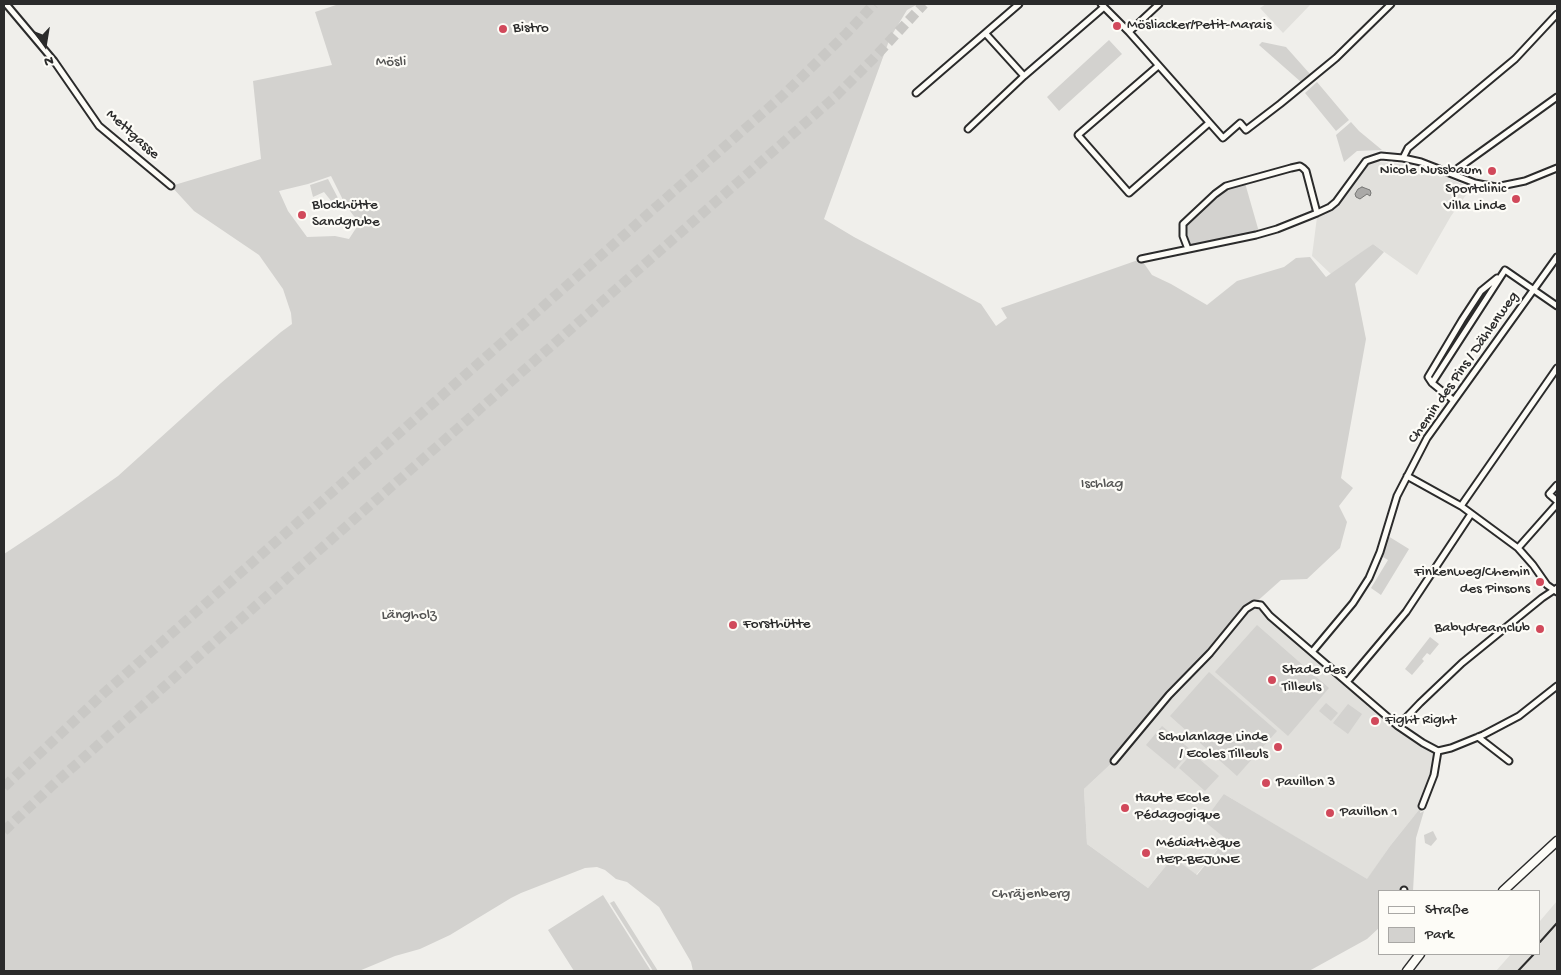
<!DOCTYPE html>
<html>
<head>
<meta charset="utf-8">
<style>
	body { margin:0 }
	#map { position:relative; width:1561px; height:975px; overflow:hidden; background:#f0efeb; font-family:"Gochi Hand",sans-serif }
	canvas { display:block }
	.frame { position:absolute; inset:0; border:5px solid #2b2b2b; pointer-events:none }
	.legend { position:absolute; left:1378px; top:890px; width:162px; height:65px; box-sizing:border-box; background:#fdfcf7; border:1px solid #a9a8a5; margin:0; padding:6px 9px; list-style:none; font-size:15px; color:#2b2b2b }
	.legend li { display:flex; align-items:center; gap:10px; height:25px }
	.legend b { width:25px; border:1px solid #a9a8a5 }
	.north { position:absolute; left:20px; top:20px; width:50px; height:50px; -webkit-text-stroke:4px #fdfcf7; paint-order:stroke; rotate:167deg; font-size:14px; font-weight:700; line-height:20px; text-align:center; color:#2b2b2b }
	.north::after { content:''; display:block; margin:auto; width:18px; height:22px; background:#2b2b2b; clip-path:polygon(50% 0,100% 100%,50% 72%,0 100%) }
</style>
</head>
<body>
<div id="map">
<canvas width="1561" height="975"></canvas>
<div class="frame"></div>
<ul class="legend">
<li><b style="height:6px;background:#fdfcf7"></b>Straße</li>
<li><b style="height:14px;background:#d3d2cf"></b>Park</li>
</ul>
<div class="north">N</div>
</div>
<script>
const ctx = document.querySelector('canvas').getContext('2d');
ctx.lineJoin = 'round';
function paint(path, color) { ctx.fillStyle = color; ctx.fill(path, 'evenodd'); }
const shape = rows => new Path2D(rows.map(r => 'M' + r).join(''));
function trace(path, color, width, dash) { ctx.strokeStyle = color; ctx.lineWidth = width; ctx.lineCap = dash ? 'butt' : 'round'; ctx.setLineDash(dash || []); ctx.stroke(path); }
function drawText(font, color, halo, rows, align = 'center') {
  ctx.font = font + ' "Gochi Hand",sans-serif'; ctx.lineWidth = 4.5; ctx.setLineDash([]); ctx.textBaseline = 'middle'; ctx.strokeStyle = halo; ctx.fillStyle = color; for (const [text, x, y, turn = 0] of rows) {
    ctx.save(); ctx.translate(x, y); ctx.rotate((+turn || 0) * Math.PI / 180); ctx.textAlign = isNaN(turn) ? turn : align; if (halo) ctx.strokeText(text, 0, 0); ctx.fillText(text, 0, 0); ctx.restore();
  }
}
paint(shape([
	[1266,4,1311,4,1283,33,1260,8],
	[1376,160,1380,160,1379,162,1409,165,1428,169,1471,188,1451,216,1417,275,1373,244,1332,275,1312,256,1317,217,1338,205,1368,164],
	[1254,604,1265,609,1398,726,1438,751,1434,775,1423,805,1390,846,1367,880,1224,794,1226,839,1196,875,1173,857,1148,888,1087,844,1084,789,1114,761,1246,609],
	[1557,901,1557,971,1496,971,1511,954,1540,954,1540,921]
]), '#e1e0dc');
paint(shape([
	[339,4,918,4,907,10,890,38,824,219,854,237,981,304,996,326,1007,318,1001,308,1141,259,1152,275,1171,284,1207,305,1237,281,1284,267,1296,258,1310,257,1326,277,1373,244,1384,252,1355,284,1366,339,1341,478,1353,488,1339,506,1347,522,1340,548,1307,579,1281,580,1254,604,1246,609,1210,653,1169,696,1114,761,1084,789,1087,844,1148,888,1173,857,1197,875,1226,839,1204,821,1224,794,1367,879,1390,846,1422,806,1420,813,1424,811,1416,838,1413,891,1380,891,1380,927,1367,939,1309,971,693,971,691,962,659,907,627,882,616,879,605,870,597,867,585,868,521,893,511,898,450,935,420,949,395,956,359,971,4,971,4,554,51,523,118,476,221,383,281,332,292,324,291,313,283,289,259,255,194,211,171,186,261,159,253,81,332,65,315,12],
	[331,176,345,204,353,215,360,222,349,239,335,236,307,237,288,211,279,191,308,184],
	[1109,40,1122,54,1059,111,1047,97],
	[1262,42,1286,47,1310,74,1301,82,1259,45],
	[1317,82,1349,120,1336,131,1305,93],
	[1351,122,1359,131,1382,150,1357,151,1344,162,1336,135],
	[328,179,338,198,332,202,324,192,313,197,310,185],
	[1245,183,1259,232,1194,246,1191,245,1188,242,1185,233,1185,228,1189,221,1220,193,1228,188],
	[1492,286,1432,379,1430,377,1482,294],
	[1388,536,1409,549,1381,595,1371,588,1388,560,1383,557],
	[1257,625,1329,688,1288,736,1215,672],
	[1430,637,1439,644,1430,655,1427,653,1422,659,1424,661,1412,675,1405,669],
	[1209,672,1277,731,1237,776,1170,716],
	[1326,703,1338,713,1331,721,1319,711],
	[1348,704,1362,714,1348,734,1333,723],
	[1162,726,1191,750,1175,769,1146,745],
	[1192,753,1219,776,1205,791,1179,768],
	[1433,831,1437,839,1431,846,1425,843,1424,835],
	[603,895,651,971,574,971,548,930],
	[614,901,658,971,653,971,610,903]
]), '#d3d2cf');
const water = shape([
	[1362,187,1370,190,1371,193,1370,196,1367,194,1360,199,1356,197,1355,194,1358,189,1362,187]
]);
paint(water, '#aaa9a7');
trace(water, '#777775', 1);
trace(shape([
	[4,787,104,693,781,97,847,33,874,4],
	[4,831,55,783,218,639,836,96,873,59,924,4]
]), '#c9c8c5', 10, [10, 5]);
const minor = shape([
	[6,4,54,61,99,126,171,186],
	[1101,4,1129,32,1223,138,1240,123,1246,130,1280,104,1336,58,1391,4],
	[1129,32,1159,4],
	[986,34,1024,76],
	[1158,66,1078,135,1129,193,1209,123],
	[916,93,1019,4],
	[968,129,1024,76,1104,7],
	[1403,158,1408,148,1515,59,1557,14],
	[1455,174,1457,169,1557,97],
	[1188,249,1183,236,1183,224,1215,194,1226,186,1291,168,1300,166,1303,168,1306,171,1317,213],
	[1141,259,1256,235,1277,229,1317,213,1330,207,1336,202,1366,161,1381,156,1403,158,1421,162,1475,183,1496,187,1525,181,1557,168],
	[1432,383,1428,377,1462,320,1481,291,1497,278],
	[1453,400,1432,383,1505,270,1557,306],
	[1407,476,1461,506,1518,548,1533,565,1547,585,1557,592],
	[1557,485,1549,494,1557,501],
	[1461,506,1557,368],
	[1518,548,1557,504],
	[1312,652,1353,603,1369,578,1380,552,1397,496,1427,438,1557,257],
	[1347,682,1406,612,1471,514],
	[1398,726,1420,703,1462,663,1542,598,1557,588],
	[1478,737,1509,761],
	[1438,751,1451,748,1483,735,1519,716,1557,686],
	[1114,761,1169,695,1210,653,1246,609,1254,604,1261,605,1270,616,1398,726,1423,743,1438,751],
	[1422,806,1434,775,1438,751],
	[1404,890,1404,891]
]);
const secondary = shape([
	[1503,891,1557,841],
	[1407,971,1420,954]
]);
trace(minor, '#2b2b2b', 9);
trace(secondary, '#2b2b2b', 11);
trace(minor, '#fdfcf7', 5);
trace(secondary, '#fdfcf7', 8);
trace(shape([
	[1540,942,1557,923],
	[1518,971,1534,954]
]), '#2b2b2b', 2);
for (const [x, y, r, color] of [
	[1117,26,5,"#d1495b"],
	[503,29,5,"#d1495b"],
	[1492,171,5,"#d1495b"],
	[1516,199,5,"#d1495b"],
	[302,215,5,"#d1495b"],
	[1540,582,5,"#d1495b"],
	[733,625,5,"#d1495b"],
	[1540,629,5,"#d1495b"],
	[1272,680,5,"#d1495b"],
	[1375,721,5,"#d1495b"],
	[1278,747,5,"#d1495b"],
	[1266,783,5,"#d1495b"],
	[1125,808,5,"#d1495b"],
	[1330,813,5,"#d1495b"],
	[1146,853,5,"#d1495b"]
]) { const dot = new Path2D(); dot.arc(x, y, r, 0, 2 * Math.PI); ctx.fillStyle = color; ctx.fill(dot); trace(dot, '#fdfcf7', 2); }
drawText('15px', '#2b2b2b', '#fdfcf7', [
	["Mösliacker/Petit-Marais",1127,26],
	["Bistro",513,29],
	["Nicole Nussbaum",1482,171,"right"],
	["Sportclinic",1506,190,"right"],
	["Villa Linde",1506,207,"right"],
	["Blockhütte",312,206],
	["Sandgrube",312,223],
	["Finkenweg/Chemin",1530,573,"right"],
	["des Pinsons",1530,590,"right"],
	["Forsthütte",743,625],
	["Babydreamclub",1530,629,"right"],
	["Stade des",1282,671],
	["Tilleuls",1282,688],
	["Fight Right",1385,721],
	["Schulanlage Linde",1268,738,"right"],
	["/ Ecoles Tilleuls",1268,755,"right"],
	["Pavillon 3",1276,783],
	["Haute Ecole",1135,799],
	["Pédagogique",1135,816],
	["Pavillon 1",1340,813],
	["Médiathèque",1156,844],
	["HEP-BEJUNE",1156,861]
], 'left');
drawText('15px', '#555554', '#fdfcf7', [
	["Mösli",391,63],
	["Ischlag",1102,485],
	["Längholz",409,616],
	["Chräjenberg",1031,895]
]);
drawText('15px', '#2b2b2b', '#fdfcf7', [
	["Mettgasse",132,135,42],
	["Chemin des Pins / Dählenweg",1464,368,-55]
]);
</script>
</body>
</html>
